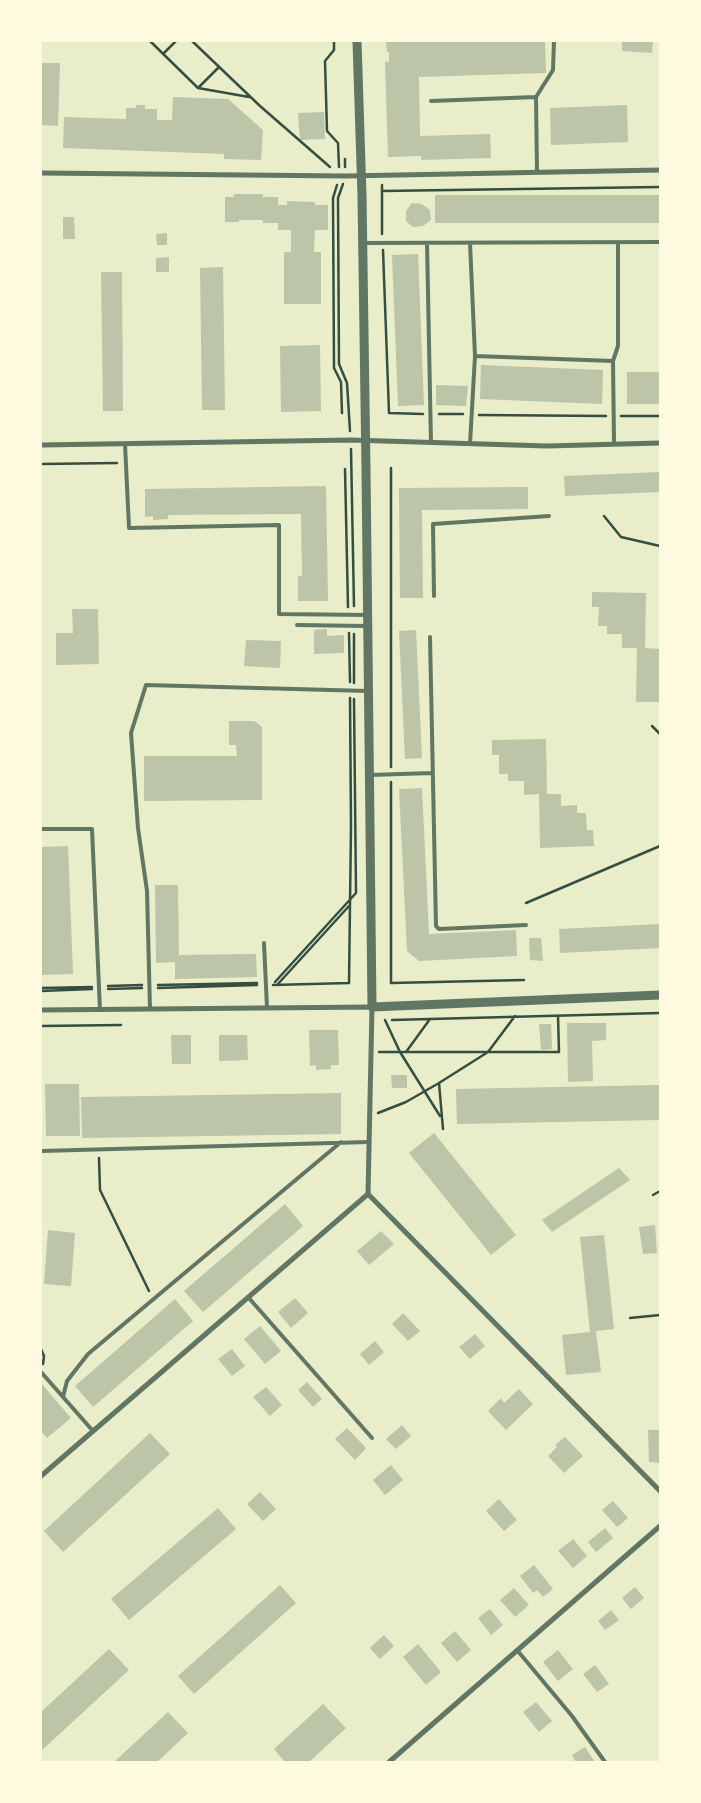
<!DOCTYPE html>
<html>
<head>
<meta charset="utf-8">
<style>
	body { margin:0 }
	#map { position:relative; width:701px; height:1803px; overflow:hidden; background:#e9edc9; font-family:Manrope,sans-serif }
	canvas { display:block }
	.frame { position:absolute; inset:0; border:42px solid #fefae0; pointer-events:none }
</style>
</head>
<body>
<div id="map">
<canvas width="701" height="1803"></canvas>
<div class="frame"></div>
</div>
<script>
const ctx = document.querySelector('canvas').getContext('2d');
ctx.lineJoin = 'round';
function paint(path, color) { ctx.fillStyle = color; ctx.fill(path, 'evenodd'); }
const shape = rows => new Path2D(rows.map(r => 'M' + r).join(''));
function trace(path, color, width, dash) { ctx.strokeStyle = color; ctx.lineWidth = width; ctx.lineCap = dash ? 'butt' : 'round'; ctx.setLineDash(dash || []); ctx.stroke(path); }
paint(shape([
	[386,41,545,41,546,73,419,77,420,136,490,134,491,158,421,160,421,156,388,157,385,62,389,62,389,52,387,52],
	[622,41,653,41,652,53,622,51],
	[41,63,60,63,58,126,41,125],
	[173,97,228,99,263,130,261,160,224,159,224,154,63,148,64,117,126,119,126,108,136,108,136,105,145,105,145,109,157,109,157,120,172,120],
	[627,105,628,142,551,145,550,108],
	[324,112,325,139,300,140,298,113],
	[234,194,263,194,263,197,278,197,278,205,287,205,287,201,315,202,315,205,328,205,328,230,315,230,314,252,321,252,321,304,284,304,284,252,291,252,291,230,278,230,278,223,263,223,263,220,239,220,239,222,225,222,225,197,234,197],
	[435,195,660,195,660,223,435,223],
	[412,203,422,204,430,210,431,220,423,226,413,227,406,221,406,211],
	[63,217,74,217,75,239,63,239],
	[167,233,167,245,157,245,156,234],
	[418,254,424,405,398,406,392,255],
	[169,257,169,272,156,272,156,258],
	[223,267,225,410,202,410,200,268],
	[101,272,122,272,123,411,103,411],
	[320,345,321,411,281,412,280,346],
	[481,365,603,370,602,404,480,399],
	[627,372,660,372,660,404,627,404],
	[436,385,468,386,466,406,436,405],
	[660,472,660,492,565,496,564,476],
	[326,486,328,601,298,601,298,576,302,576,301,514,168,515,168,519,153,520,153,516,145,517,145,489],
	[528,487,528,509,422,510,423,598,400,598,399,488],
	[592,592,646,593,645,648,659,649,660,702,636,702,637,648,622,648,622,634,607,634,607,626,598,626,599,607,592,607],
	[72,609,98,609,99,664,56,665,56,633,73,633],
	[327,629,327,636,344,635,344,653,314,654,314,630],
	[416,630,422,758,405,759,399,631],
	[246,640,281,641,280,668,244,666],
	[229,721,252,721,256,722,262,727,262,800,144,801,144,756,237,756,236,745,229,745],
	[546,739,547,794,561,794,561,806,577,805,577,813,586,813,587,830,593,830,594,846,540,848,539,794,524,795,524,781,508,781,508,774,499,774,499,755,492,755,492,740],
	[422,788,429,934,516,930,517,956,419,961,407,951,399,789],
	[68,846,73,974,41,975,41,847],
	[155,885,178,885,179,955,256,954,257,977,175,979,175,962,156,963],
	[660,924,660,948,560,953,559,929],
	[529,938,541,938,543,961,530,960],
	[567,1023,606,1023,606,1040,592,1041,593,1081,568,1082],
	[539,1024,551,1024,552,1049,541,1050],
	[309,1030,338,1030,339,1065,331,1065,331,1069,316,1070,316,1065,310,1066],
	[171,1035,191,1035,191,1064,172,1064],
	[219,1035,247,1035,248,1060,219,1061],
	[391,1075,407,1075,407,1088,392,1088],
	[45,1084,79,1084,80,1136,46,1136],
	[660,1085,660,1120,457,1124,456,1089],
	[341,1093,341,1134,82,1138,81,1097],
	[434,1133,516,1235,491,1255,409,1153],
	[619,1168,630,1180,552,1232,542,1220],
	[285,1204,303,1226,203,1312,184,1291],
	[655,1225,657,1253,643,1254,639,1227],
	[48,1230,75,1233,71,1286,44,1284],
	[381,1231,394,1244,369,1265,357,1251],
	[604,1235,614,1329,596,1331,601,1372,566,1375,562,1335,590,1332,580,1237],
	[295,1298,308,1313,291,1328,278,1312],
	[175,1299,193,1321,93,1407,75,1386],
	[403,1313,420,1331,408,1341,392,1324],
	[260,1326,281,1351,265,1364,244,1339],
	[475,1334,485,1346,470,1359,459,1347],
	[375,1341,384,1352,369,1365,360,1354],
	[232,1349,245,1366,232,1376,218,1359],
	[307,1382,322,1399,313,1407,298,1390],
	[41,1383,71,1418,47,1438,41,1431],
	[266,1387,282,1405,270,1416,253,1397],
	[519,1389,533,1404,506,1430,488,1411,501,1398,504,1403],
	[402,1425,411,1436,396,1449,386,1439],
	[347,1428,366,1448,355,1460,335,1439],
	[648,1430,660,1430,660,1463,649,1462],
	[150,1433,170,1454,63,1552,44,1531],
	[565,1437,583,1456,564,1473,548,1456,557,1447,555,1445],
	[391,1465,403,1480,385,1495,373,1480],
	[260,1492,276,1509,263,1521,247,1504],
	[499,1499,517,1520,504,1531,486,1511],
	[613,1501,628,1518,617,1527,602,1510],
	[218,1508,236,1529,129,1620,111,1599],
	[605,1528,613,1538,596,1552,588,1542],
	[573,1539,587,1556,573,1568,558,1551],
	[534,1565,553,1589,543,1597,537,1590,533,1593,520,1576],
	[280,1585,296,1603,194,1694,178,1676],
	[635,1587,644,1598,631,1609,622,1598],
	[514,1588,529,1605,515,1617,500,1600],
	[490,1609,503,1625,491,1635,478,1618],
	[611,1610,619,1620,605,1630,598,1621],
	[455,1631,471,1650,457,1662,441,1643],
	[384,1635,394,1646,380,1659,370,1648],
	[418,1644,441,1672,426,1685,403,1657],
	[109,1649,129,1670,41,1751,41,1712],
	[558,1650,573,1669,558,1681,543,1662],
	[595,1665,609,1684,597,1692,583,1674],
	[536,1702,552,1721,539,1732,523,1712],
	[323,1704,346,1728,309,1762,285,1762,274,1749],
	[168,1712,188,1733,157,1762,114,1762],
	[585,1747,595,1762,576,1762,572,1755]
]), '#bcc5a7');
trace(shape([
	[150,41,198,88,219,67],
	[192,41,260,106,330,167],
	[334,41,334,50,325,61,327,131,338,143,339,167],
	[163,54,176,41],
	[198,88,249,97],
	[345,159,345,167],
	[343,184,338,198,339,364,347,383,350,431],
	[337,185,333,198,334,368,341,382,342,413],
	[382,185,382,234],
	[382,191,660,187],
	[383,250,389,413,423,414],
	[439,414,463,414],
	[479,415,606,416],
	[621,416,660,416],
	[351,449,354,606],
	[41,464,117,463],
	[391,468,391,767],
	[345,469,348,607],
	[604,516,621,537,660,546],
	[349,633,350,682],
	[354,683,354,634],
	[652,726,660,734],
	[391,782,391,983,524,980],
	[526,903,660,846],
	[275,982,356,893,354,699],
	[158,985,257,983],
	[273,985,349,983,351,826,350,698],
	[277,985,349,906],
	[108,986,142,985],
	[41,988,92,987],
	[158,988,257,985],
	[108,989,142,988],
	[41,991,92,989],
	[385,1020,400,1052,559,1052,558,1016],
	[392,1020,660,1013],
	[41,1026,121,1025],
	[379,1052,400,1052,440,1116],
	[406,1052,430,1019],
	[378,1113,406,1102,439,1083],
	[443,1129,439,1083,488,1052,515,1016],
	[99,1158,100,1190,149,1291],
	[653,1195,660,1191],
	[630,1318,660,1315],
	[41,1349,44,1356,43,1364]
]), '#344e41', 2.5);
trace(shape([
	[536,97,553,70,554,41],
	[431,101,536,97,537,172],
	[362,243,660,242],
	[427,243,431,443],
	[470,243,475,356],
	[613,361,618,346,618,243],
	[125,444,129,528,279,525,279,614,368,615],
	[470,444,475,356,613,361,614,443],
	[434,596,433,524,549,516],
	[297,625,367,626],
	[430,637,436,926,439,929,526,925],
	[370,775,432,773],
	[41,829,92,829,100,1010],
	[264,943,267,1008],
	[150,1009,147,891,138,828,131,733,146,685,368,691],
	[41,1151,369,1142],
	[248,1297,372,1438],
	[41,1372,93,1431],
	[63,1397,67,1381,88,1354,341,1142],
	[517,1650,572,1716,605,1762]
]), '#617663', 4);
trace(shape([
	[41,173,346,176,660,170],
	[41,445,351,440,547,446,660,443],
	[41,1010,372,1007,368,1194,660,1491],
	[41,1476,368,1194],
	[389,1762,660,1526]
]), '#617663', 5);
trace(shape([
	[357,41,362,196,366,469,372,1007,660,995]
]), '#617663', 9);
</script>
</body>
</html>
